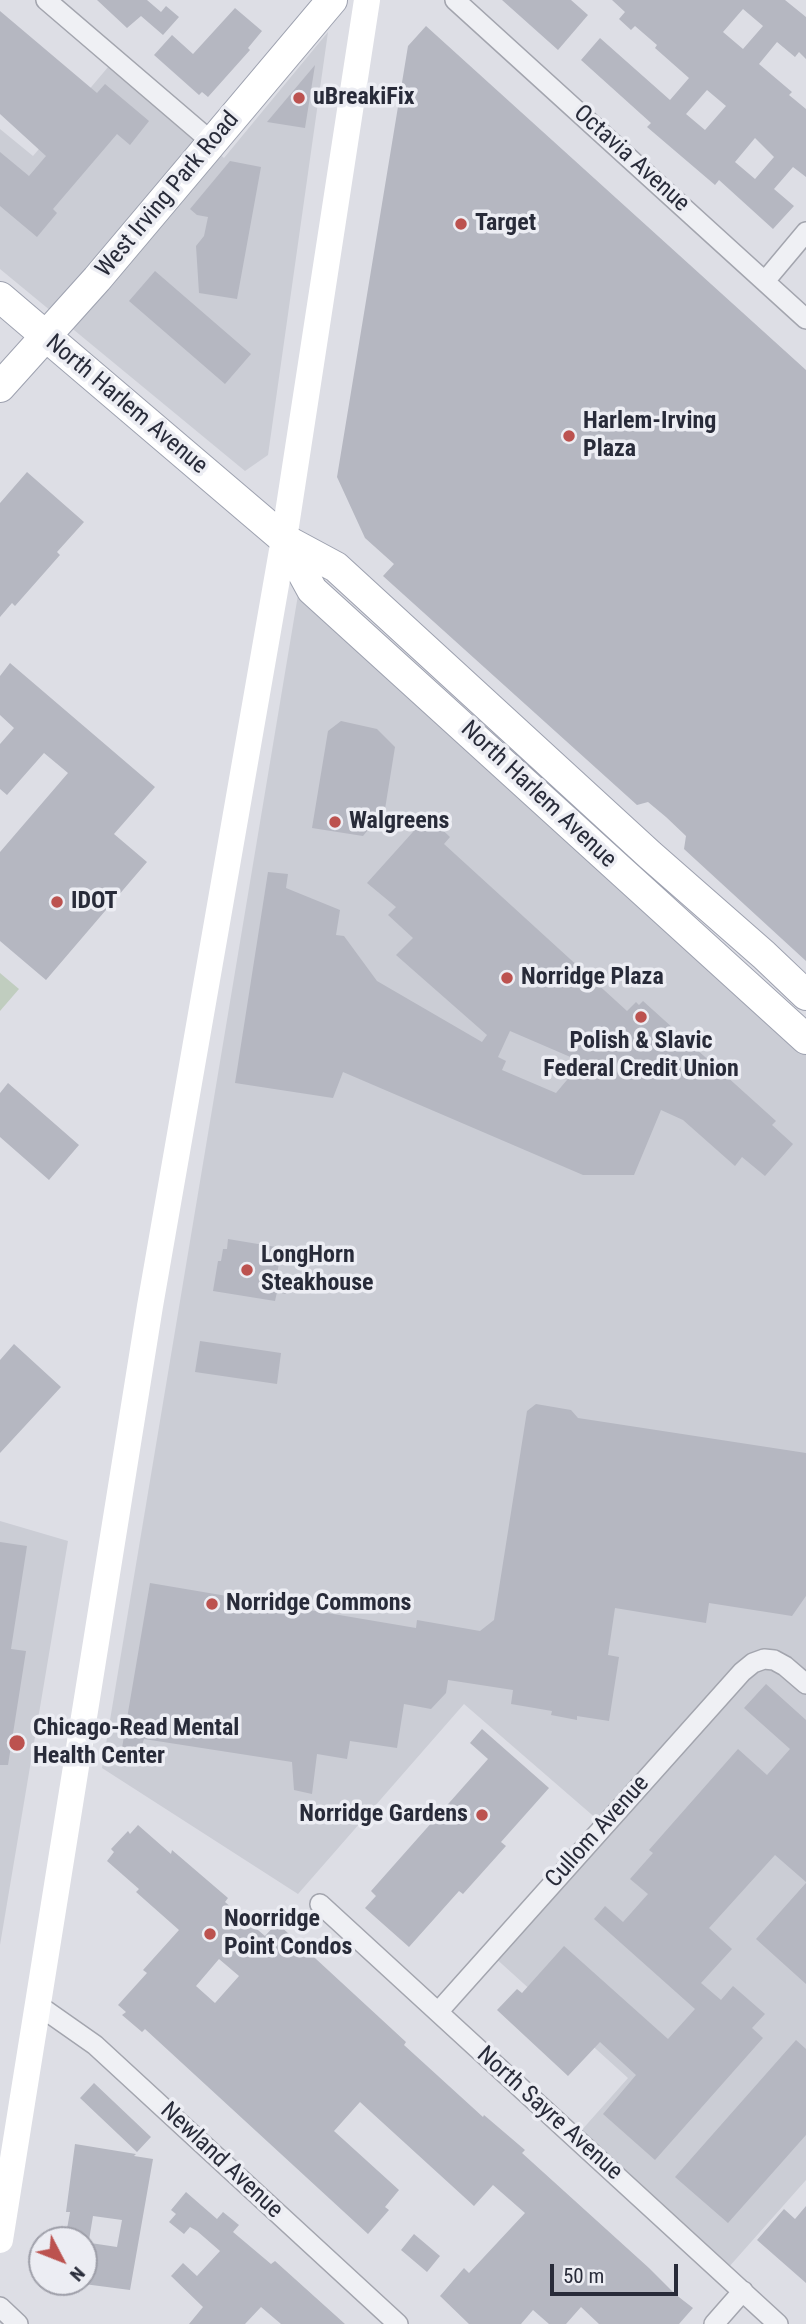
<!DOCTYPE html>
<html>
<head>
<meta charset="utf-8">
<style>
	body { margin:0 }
	#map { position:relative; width:806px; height:2324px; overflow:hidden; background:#dddee5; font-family:"Roboto Condensed",sans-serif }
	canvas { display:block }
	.north { position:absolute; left:28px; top:2226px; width:70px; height:70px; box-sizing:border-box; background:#ecedf3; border:2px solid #9e9fa9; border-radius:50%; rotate:132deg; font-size:19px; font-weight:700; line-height:28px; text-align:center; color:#282b39 }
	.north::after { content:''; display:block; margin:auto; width:24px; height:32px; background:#bc524f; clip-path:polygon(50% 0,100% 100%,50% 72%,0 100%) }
	.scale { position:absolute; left:550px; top:2264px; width:128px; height:32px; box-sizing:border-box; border:4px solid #282b39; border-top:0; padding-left:9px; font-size:21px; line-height:24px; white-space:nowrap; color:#282b39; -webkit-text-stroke:5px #ecedf3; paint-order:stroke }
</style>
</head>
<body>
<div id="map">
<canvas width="806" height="2324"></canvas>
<div class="north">N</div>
<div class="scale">50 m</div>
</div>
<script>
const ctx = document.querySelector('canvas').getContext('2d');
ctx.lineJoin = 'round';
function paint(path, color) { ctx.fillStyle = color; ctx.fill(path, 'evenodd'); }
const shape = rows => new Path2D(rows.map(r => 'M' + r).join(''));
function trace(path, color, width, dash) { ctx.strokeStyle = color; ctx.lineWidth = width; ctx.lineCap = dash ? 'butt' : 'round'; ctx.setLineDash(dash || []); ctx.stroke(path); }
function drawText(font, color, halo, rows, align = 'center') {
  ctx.font = font + ' "Roboto Condensed",sans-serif'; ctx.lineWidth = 7; ctx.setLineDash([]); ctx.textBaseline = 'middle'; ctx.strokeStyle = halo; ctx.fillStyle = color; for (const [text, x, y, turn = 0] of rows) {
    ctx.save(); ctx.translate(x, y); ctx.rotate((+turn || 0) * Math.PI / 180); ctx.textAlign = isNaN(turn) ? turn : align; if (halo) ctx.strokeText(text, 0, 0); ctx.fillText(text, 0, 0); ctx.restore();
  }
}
paint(shape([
	[328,32,268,455,245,471,0,269,0,129,33,156,114,60,224,158],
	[299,589,806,1049,806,2180,728,2268,580,2132,628,2078,492,1955,606,1827,464,1704,298,1894,102,1768],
	[0,1521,68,1541,0,1945]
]), '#cbcdd5');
paint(shape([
	[0,973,19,989,0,1011]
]), '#c0cdbf');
paint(shape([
	[97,0,147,0,161,12,166,6,179,17,163,35,141,16,127,28],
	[502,0,571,0,588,15,558,50],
	[612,0,785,0,806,17,806,59,799,52,795,57,777,42,759,64,792,92,789,95,806,109,806,177,793,167,774,189,794,206,773,229,719,180,715,185,647,127,651,123,581,60,600,38,670,100,689,78,655,48,657,45,635,26,631,30,619,19,625,12],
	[743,9,763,26,743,49,723,32],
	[707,90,726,106,705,130,686,114],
	[755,138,774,157,755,179,735,162],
	[235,8,262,31,248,48,250,50,208,97,202,92,199,95,154,55,172,35,193,54],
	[0,11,97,93,105,84,149,121,130,145,117,134,53,209,57,213,37,237,0,206,0,152,29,176,46,156,0,114],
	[426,26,806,370,806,961,684,849,686,836,666,817,648,802,637,805,383,576,394,564,365,538,337,477,408,46],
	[315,65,305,128,267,122],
	[230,161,261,167,237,299,199,293,196,246,204,236,208,217,197,215,190,209],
	[155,271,251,354,225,384,129,301],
	[27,472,84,522,57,552,60,555,15,606,12,603,0,617,0,503],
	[10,663,155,787,114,834,147,862,46,980,0,941,0,852,68,773,44,753,7,795,0,789,0,744,14,728,0,715,0,676],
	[341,721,377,729,395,747,385,809,363,836,312,828,328,731],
	[434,822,450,837,444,844,627,1011,636,1002,639,1005,643,1001,776,1121,772,1125,793,1144,765,1176,742,1157,735,1166,683,1120,661,1110,634,1175,583,1175,343,1072,333,1098,235,1083,268,872,288,874,286,888,340,910,336,935,344,936,377,981,482,1042,487,1035,396,955,413,938,388,915,396,907,367,883,421,823,428,829],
	[510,1031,582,1062,556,1093,502,1070,506,1061,498,1057],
	[8,1083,79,1145,49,1180,0,1137,0,1093],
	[228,1239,282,1248,276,1279,288,1281,286,1294,277,1292,275,1301,213,1291,218,1261,221,1261,223,1249,227,1249],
	[200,1341,281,1353,277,1384,195,1372],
	[14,1344,61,1387,0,1453,0,1360],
	[536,1404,571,1410,578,1418,806,1453,806,1596,792,1616,709,1603,706,1623,615,1608,608,1655,619,1657,609,1721,577,1716,577,1720,551,1715,552,1711,511,1704,513,1690,448,1680,446,1693,431,1709,404,1704,397,1748,350,1741,347,1759,317,1754,312,1794,294,1790,292,1762,144,1739,140,1751,122,1748,150,1583,416,1628,417,1620,480,1631,494,1620,527,1411],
	[0,1542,27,1546,11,1649,26,1651,8,1765,0,1765],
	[766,1684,806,1720,806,1882,775,1855,709,1928,732,1949,701,1983,721,2000,733,1986,765,2014,752,2028,763,2038,655,2160,603,2114,636,2075,600,2042,568,2076,497,2010,517,1989,522,1993,564,1946,668,2039,695,2009,594,1919,605,1906,623,1922,648,1894,630,1879,653,1853,649,1850,738,1749,767,1775,790,1749,744,1708],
	[482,1729,549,1788,501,1842,506,1846,463,1894,459,1891,409,1947,365,1908,376,1896,371,1891,488,1759,470,1743],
	[138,1825,171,1854,172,1850,228,1898,225,1902,265,1936,277,1923,406,2042,404,2045,449,2086,483,2117,484,2115,525,2150,522,2153,649,2268,675,2294,693,2308,679,2324,599,2324,581,2307,566,2324,549,2324,533,2310,521,2324,469,2324,440,2296,464,2268,469,2273,525,2213,493,2185,474,2206,360,2102,334,2131,399,2190,385,2207,389,2210,368,2234,145,2029,142,2032,122,2015,126,2012,118,2005,147,1973,143,1970,179,1930,136,1892,139,1889,107,1861,114,1852,111,1849,128,1831,130,1834],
	[219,1959,239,1976,215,2003,196,1986],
	[806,1883,806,1984,756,1939],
	[796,2040,806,2049,806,2135,728,2223,675,2177],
	[94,2083,151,2137,137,2152,80,2098],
	[75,2144,136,2154,134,2156,153,2159,130,2290,84,2284,84,2242,117,2247,122,2220,93,2216,89,2240,65,2240,70,2212,66,2212],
	[186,2192,217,2219,223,2212,239,2225,233,2232,271,2264,275,2261,345,2324,281,2324,261,2307,245,2324,189,2324,203,2307,171,2276,183,2263,197,2276,220,2251,197,2231,190,2227,184,2234,169,2222,176,2214,171,2210],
	[806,2206,806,2283,757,2240,784,2209,795,2219],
	[414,2234,440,2256,427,2272,401,2250]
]), '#b5b7c1');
const minor = shape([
	[46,0,213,143],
	[455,0,806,319],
	[765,281,806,232],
	[320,1904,778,2324],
	[38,2005,95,2045,398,2324],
	[438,2012,742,1672,753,1663,764,1659,774,1660,785,1666,806,1684],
	[0,2307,18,2324],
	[714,2324,743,2291]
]);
const primary = shape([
	[0,297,284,539,336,567,650,855,764,955,806,995],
	[0,387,97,279,332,0],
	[284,539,312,590,806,1039]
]);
trace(minor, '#a3a5ae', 22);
trace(primary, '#9da1af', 32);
trace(minor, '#eff0f4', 19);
trace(shape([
	[0,2240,150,1306,284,539,367,0]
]), '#fff', 26);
trace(primary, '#fff', 30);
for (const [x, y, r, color] of [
	[299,98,7,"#bc524f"],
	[461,224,7,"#bc524f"],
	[569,436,7,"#bc524f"],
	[335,822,7,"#bc524f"],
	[57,902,7,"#bc524f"],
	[507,978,7,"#bc524f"],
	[641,1017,7,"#bc524f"],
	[247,1270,7,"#bc524f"],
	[212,1604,7,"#bc524f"],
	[17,1743,9,"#bc524f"],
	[482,1815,7,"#bc524f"],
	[210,1934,7,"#bc524f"]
]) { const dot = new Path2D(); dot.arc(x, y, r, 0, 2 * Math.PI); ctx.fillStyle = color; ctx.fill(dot); trace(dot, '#ecedf3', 2.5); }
drawText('bold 24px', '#282b39', '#ecedf3', [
	["uBreakiFix",313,98],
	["Target",475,224],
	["Harlem-Irving",583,422],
	["Plaza",583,450],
	["Walgreens",349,822],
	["IDOT",71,902],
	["Norridge Plaza",521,978],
	["Polish & Slavic",641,1042,"center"],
	["Federal Credit Union",641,1070,"center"],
	["LongHorn",261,1256],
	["Steakhouse",261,1284],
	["Norridge Commons",226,1604],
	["Chicago-Read Mental",33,1729],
	["Health Center",33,1757],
	["Norridge Gardens",468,1815,"right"],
	["Noorridge",224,1920],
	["Point Condos",224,1948]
], 'left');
drawText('24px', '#282b39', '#ecedf3', [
	["Octavia Avenue",631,159,42],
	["West Irving Park Road",168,195,-50],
	["North Harlem Avenue",126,405,40],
	["North Harlem Avenue",538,795,43],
	["Cullom Avenue",598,1832,-48],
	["North Sayre Avenue",549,2114,42],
	["Newland Avenue",221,2161,43]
]);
</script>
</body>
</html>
